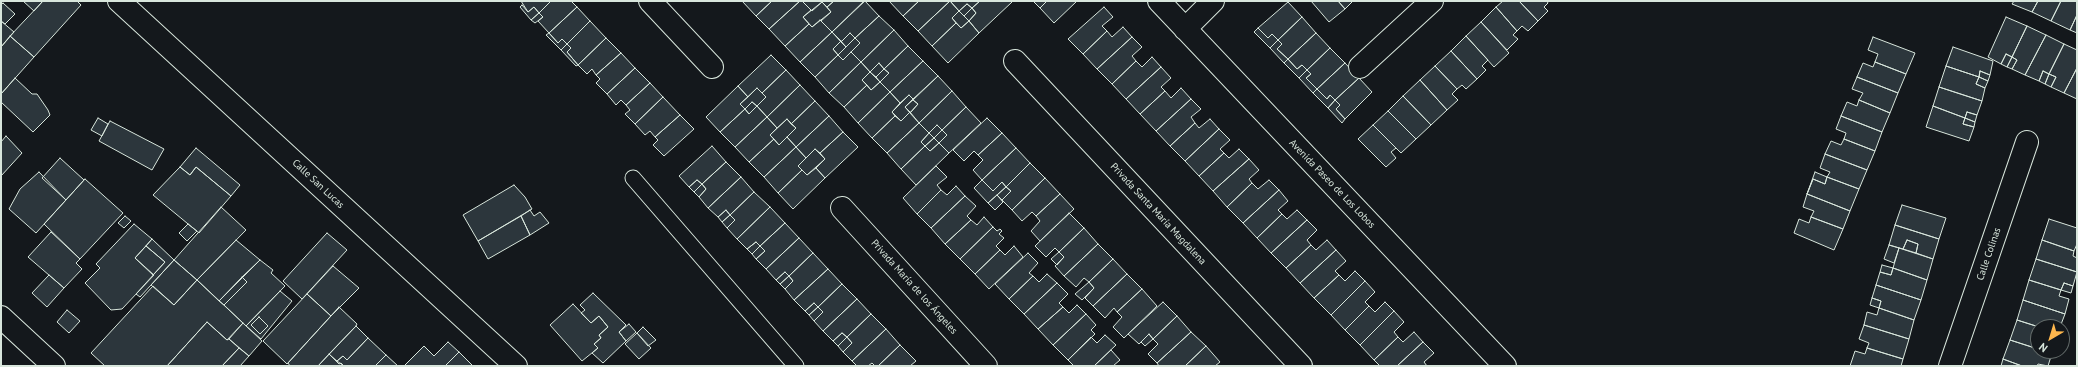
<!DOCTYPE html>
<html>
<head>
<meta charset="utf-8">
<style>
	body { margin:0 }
	#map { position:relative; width:2078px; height:367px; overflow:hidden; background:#14181c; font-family:"PT Sans",sans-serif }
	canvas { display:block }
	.frame { position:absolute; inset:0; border:2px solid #d8e6dc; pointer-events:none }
	.north { position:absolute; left:2030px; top:319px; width:40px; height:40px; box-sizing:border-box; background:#14181c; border:1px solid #626a69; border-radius:50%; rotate:218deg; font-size:11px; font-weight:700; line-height:16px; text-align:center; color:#d8e6dc }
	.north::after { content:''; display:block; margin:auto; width:14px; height:18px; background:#ffb74d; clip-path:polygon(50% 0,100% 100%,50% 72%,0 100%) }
</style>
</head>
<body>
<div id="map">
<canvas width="2078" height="367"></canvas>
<div class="frame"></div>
<div class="north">N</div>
</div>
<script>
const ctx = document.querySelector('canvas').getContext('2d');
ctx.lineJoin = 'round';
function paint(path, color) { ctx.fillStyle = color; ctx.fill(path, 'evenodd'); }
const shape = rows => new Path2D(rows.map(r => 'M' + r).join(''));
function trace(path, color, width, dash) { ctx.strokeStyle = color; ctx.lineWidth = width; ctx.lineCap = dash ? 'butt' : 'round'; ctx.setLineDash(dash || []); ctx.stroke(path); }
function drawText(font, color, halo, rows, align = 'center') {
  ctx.font = font + ' "PT Sans",sans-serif'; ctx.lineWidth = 3; ctx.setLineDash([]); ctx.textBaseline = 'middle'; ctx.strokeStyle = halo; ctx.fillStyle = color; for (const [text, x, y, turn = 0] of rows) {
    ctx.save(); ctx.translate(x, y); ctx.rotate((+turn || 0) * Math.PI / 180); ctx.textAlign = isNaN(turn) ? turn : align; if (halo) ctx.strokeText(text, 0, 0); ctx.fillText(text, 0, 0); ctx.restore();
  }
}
const building = shape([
	[23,1,43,1,34,11,23,1],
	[43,1,77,1,81,5,34,57,10,36,43,1],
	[521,1,551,1,539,13,534,7,528,12,521,1],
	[551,1,571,1,577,7,549,33,538,21,543,17,539,13,551,1],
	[742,1,772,1,756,16,742,1],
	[772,1,800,1,769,29,756,16,772,1],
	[800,1,802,1,811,10,803,17,809,24,785,46,769,29,800,1],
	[802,1,834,1,827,7,822,2,812,11,802,1],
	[834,1,864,1,832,32,821,21,831,12,827,7,834,1],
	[865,1,879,16,855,38,850,33,841,42,832,32,865,1],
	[889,1,919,1,903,16,889,1],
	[919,1,950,1,918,31,903,16,919,1],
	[950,1,980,1,972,8,967,4,959,11,950,1],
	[950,1,959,11,952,18,956,23,932,46,918,31,950,1],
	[980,1,1011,1,1012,2,979,33,969,21,976,13,972,8,980,1],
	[1033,1,1047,1,1040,8,1033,1],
	[1047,1,1077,1,1054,23,1040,8,1047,1],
	[1311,1,1338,1,1345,9,1329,22,1311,1],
	[1338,1,1353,1,1345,9,1338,1],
	[1503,1,1519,1,1538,21,1528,31,1522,26,1517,31,1496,7,1503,1],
	[1519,1,1547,1,1548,3,1544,7,1548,11,1538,21,1519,1],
	[2014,1,2038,1,2032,12,2012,4,2014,1],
	[2038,1,2061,1,2051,21,2032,12,2038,1],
	[2061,1,2077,1,2077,15,2070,30,2051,21,2061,1],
	[822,2,831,12,812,27,803,17,822,2],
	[1288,2,1302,17,1278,40,1272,34,1268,38,1258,28,1288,2],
	[3,3,15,14,5,24,1,21,1,5,3,3],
	[967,4,972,8,964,16,959,11,967,4],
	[522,5,528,12,534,7,539,13,531,20,520,7,522,5],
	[577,7,590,21,567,44,562,39,558,43,549,33,577,7],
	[1104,7,1113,17,1102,26,1107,31,1083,54,1068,39,1104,7],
	[1496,7,1517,31,1513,35,1518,39,1507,50,1481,22,1496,7],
	[972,8,976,13,969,21,964,16,972,8],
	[959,11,969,21,961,28,952,18,959,11],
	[539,13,543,17,535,23,531,20,539,13],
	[2077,15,2077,33,2070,30,2077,15],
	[879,16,894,30,861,62,851,52,860,43,855,38,879,16],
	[1302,17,1316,33,1288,59,1277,49,1282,44,1278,40,1302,17],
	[2006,17,2027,26,2012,57,2006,54,2001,64,1988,57,2006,17],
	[820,20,832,32,800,62,785,46,809,24,812,27,820,20],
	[1,21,14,32,1,47,1,21],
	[590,21,606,38,578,65,567,52,571,48,567,44,590,21],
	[969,21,979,33,948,63,932,46,956,23,961,28,969,21],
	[1481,22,1509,53,1494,67,1466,36,1481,22],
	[2027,26,2046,35,2025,75,2012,69,2017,60,2012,57,2027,26],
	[1123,27,1132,37,1097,69,1083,54,1107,31,1112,37,1123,27],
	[1258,28,1268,38,1272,34,1278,40,1270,48,1254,32,1258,28],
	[894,30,908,46,884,69,879,63,870,72,861,62,894,30],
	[832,32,841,41,833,49,838,55,815,77,800,62,832,32],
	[549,33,558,43,562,39,567,44,561,50,546,35,549,33],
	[850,33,855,38,846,47,841,42,850,33],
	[1316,33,1330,48,1307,70,1302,65,1297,69,1288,59,1316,33],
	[2046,35,2064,44,2049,74,2043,71,2039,81,2025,75,2046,35],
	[10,36,34,57,1,94,1,47,10,36],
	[1466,36,1488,60,1482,66,1486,70,1477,79,1451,51,1466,36],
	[1132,37,1142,47,1132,56,1136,61,1112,84,1097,69,1132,37],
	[1873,37,1915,53,1906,74,1875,62,1878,54,1868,50,1873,37],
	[606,38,621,53,596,75,592,69,587,74,578,65,606,38],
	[855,38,860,43,843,60,838,55,855,38],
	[1278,40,1282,44,1277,49,1288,59,1284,63,1270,48,1278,40],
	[841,41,846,47,838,55,833,49,841,41],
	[567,44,571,48,567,52,578,65,576,66,561,50,567,44],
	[2064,44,2077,50,2077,68,2064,93,2051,87,2056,77,2049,74,2064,44],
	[908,46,923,61,890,92,880,82,889,73,884,69,908,46],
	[1953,47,1993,61,1990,75,1980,71,1979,77,1946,66,1953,47],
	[1330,48,1345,63,1317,89,1306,78,1311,74,1307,70,1330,48],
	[1451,51,1477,79,1466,89,1462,85,1457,89,1435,66,1451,51],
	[851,52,861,62,829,93,815,77,838,55,843,60,851,52],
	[621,53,635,68,607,94,596,83,600,79,596,75,621,53],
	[2006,54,2012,57,2007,67,2001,64,2006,54],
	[771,55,786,70,762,93,757,88,748,97,738,86,771,55],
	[1152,57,1161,67,1126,99,1112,84,1136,61,1142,67,1152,57],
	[2012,57,2017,60,2012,69,2007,67,2012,57],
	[1288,59,1297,69,1302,65,1307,70,1299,78,1284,63,1288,59],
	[923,61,938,76,913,99,909,95,900,103,890,92,923,61],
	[861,62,870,72,862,80,867,85,844,107,829,93,861,62],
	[1875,62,1906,74,1898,93,1857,77,1863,63,1873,67,1875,62],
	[879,63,884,69,876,77,870,72,879,63],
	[1345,63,1359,78,1335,100,1330,95,1327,99,1317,89,1345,63],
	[1435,66,1457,89,1452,94,1458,100,1447,110,1420,80,1435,66],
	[1946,66,1979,77,1976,84,1985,88,1982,101,1939,87,1946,66],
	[1161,67,1171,78,1161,87,1165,91,1140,114,1126,99,1161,67],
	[635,68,650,83,626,105,621,100,616,105,607,94,635,68],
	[2077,68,2077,99,2064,93,2077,68],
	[884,69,889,73,880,82,876,77,884,69],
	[786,70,800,85,767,117,757,106,766,97,762,93,786,70],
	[1307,70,1311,74,1306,78,1317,89,1313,93,1299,78,1307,70],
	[1980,71,1990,75,1988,81,1979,77,1980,71],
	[2043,71,2049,74,2045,84,2039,81,2043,71],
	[870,72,880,82,871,90,862,80,870,72],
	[2049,74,2056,77,2051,87,2045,84,2049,74],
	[938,76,952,91,919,123,910,113,918,104,913,100,938,76],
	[1857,77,1898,93,1890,113,1859,100,1863,93,1852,89,1857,77],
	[1979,77,1988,81,1985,88,1976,84,1979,77],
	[15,78,32,94,37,94,48,110,50,115,33,132,1,102,1,94,15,78],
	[1359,78,1372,92,1345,119,1336,109,1340,105,1335,100,1359,78],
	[1420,80,1447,110,1431,125,1403,96,1420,80],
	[880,82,890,92,858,123,844,107,867,85,871,90,880,82],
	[650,83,663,97,635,124,625,114,630,110,626,105,650,83],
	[800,85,815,101,791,124,787,119,777,128,767,117,800,85],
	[738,86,748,97,740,104,745,109,720,132,706,117,738,86],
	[1939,87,1982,101,1977,115,1967,112,1965,118,1933,106,1939,87],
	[757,88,766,97,757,106,752,102,745,109,740,104,757,88],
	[1181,88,1191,99,1156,131,1140,114,1165,91,1171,98,1181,88],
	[1317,89,1327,99,1330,95,1335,100,1328,108,1313,93,1317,89],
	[952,91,966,107,942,130,937,125,929,133,919,123,952,91],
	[890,92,900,103,892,112,895,116,872,138,858,123,890,92],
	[909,95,913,99,905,107,910,112,901,121,892,112,909,95],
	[1403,96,1431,125,1416,139,1388,111,1403,96],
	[663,97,680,115,655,137,650,131,645,135,635,124,663,97],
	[1191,99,1201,109,1191,117,1195,123,1170,146,1156,131,1191,99],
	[913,100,918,104,910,113,905,107,913,100],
	[1335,100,1340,105,1336,109,1345,119,1342,123,1328,108,1335,100],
	[1859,100,1890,113,1882,132,1841,116,1847,102,1857,106,1859,100],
	[815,101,829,116,796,147,787,137,796,128,791,124,815,101],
	[752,102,757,106,749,114,745,109,752,102],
	[757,106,767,117,735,147,720,132,745,109,749,114,757,106],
	[1933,106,1965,118,1963,124,1974,127,1969,141,1926,127,1933,106],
	[966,107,981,123,949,153,939,143,947,135,942,130,966,107],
	[1388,111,1416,139,1401,153,1373,125,1388,111],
	[910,112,919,123,887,153,872,138,895,116,901,121,910,112],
	[1967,112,1977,115,1975,122,1965,118,1967,112],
	[680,115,694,129,664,156,653,145,658,140,655,137,680,115],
	[829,116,843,132,820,153,815,149,806,158,796,147,829,116],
	[1841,116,1882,132,1875,151,1844,139,1846,133,1836,129,1841,116],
	[767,117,777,128,770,135,774,139,749,162,735,147,767,117],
	[98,118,108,124,102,136,91,130,98,118],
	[987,118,1002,133,978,155,974,151,964,161,953,150,987,118],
	[1965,118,1975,122,1974,127,1963,124,1965,118],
	[787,119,796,128,779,145,770,135,787,119],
	[1210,119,1219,129,1185,161,1170,146,1195,123,1199,128,1210,119],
	[110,121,164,149,152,170,99,141,110,121],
	[919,123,929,133,921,142,925,146,901,169,887,153,919,123],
	[937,125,942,130,934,138,929,133,937,125],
	[1373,125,1396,148,1391,152,1396,158,1386,167,1358,139,1373,125],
	[1219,129,1230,140,1220,149,1224,153,1199,176,1185,161,1219,129],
	[942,130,947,135,939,143,934,138,942,130],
	[843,132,858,147,825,178,816,168,825,159,820,153,843,132],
	[929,133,934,138,925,146,921,142,929,133],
	[1002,133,1016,148,982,180,973,170,983,160,978,155,1002,133],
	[6,136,22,153,1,176,1,142,6,136],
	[787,137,796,147,764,177,749,162,774,139,779,145,787,137],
	[934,138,939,143,930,151,925,146,934,138],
	[1844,139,1875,151,1867,170,1825,154,1831,141,1841,145,1844,139],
	[939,143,949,153,916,185,901,169,925,146,930,151,939,143],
	[712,146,726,162,702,184,697,180,689,187,679,176,712,146],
	[796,147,806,158,798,166,802,170,778,193,764,177,796,147],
	[196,148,240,185,231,196,196,167,190,175,180,167,196,148],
	[1016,148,1030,163,1006,187,1002,182,993,191,982,180,1016,148],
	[815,149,825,159,807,175,798,166,815,149],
	[1239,149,1249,159,1213,191,1199,176,1224,153,1229,158,1239,149],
	[1825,154,1867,170,1859,189,1827,177,1830,172,1820,168,1825,154],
	[60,158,84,180,66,200,42,178,60,158],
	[1249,159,1259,170,1249,179,1252,183,1227,207,1213,191,1249,159],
	[726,162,741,177,708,208,699,197,706,189,702,184,726,162],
	[1030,163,1045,178,1012,210,1002,200,1011,191,1006,187,1030,163],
	[936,166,947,177,937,185,941,190,917,214,903,198,936,166],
	[180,167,190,175,196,167,231,196,199,233,153,195,180,167],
	[816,168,825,178,793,209,778,193,802,170,807,175,816,168],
	[39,172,66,200,36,233,9,209,20,189,39,172],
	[1815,172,1827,177,1825,184,1813,179,1807,194,1815,172],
	[741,177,754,192,730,215,726,210,718,217,708,208,741,177],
	[1827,177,1859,189,1850,211,1807,194,1813,179,1825,184,1827,177],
	[1045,178,1060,194,1036,216,1032,212,1022,221,1012,210,1045,178],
	[85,179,123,213,80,259,44,224,85,179],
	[697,180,702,184,694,192,689,187,697,180],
	[982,180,993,191,1002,182,1006,187,988,203,974,188,982,180],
	[1269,180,1279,190,1243,223,1227,207,1252,183,1258,189,1269,180],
	[702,184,706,189,699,197,694,192,702,184],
	[514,185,525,197,532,209,478,241,463,215,514,185],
	[956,186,965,196,931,228,917,214,941,190,947,195,956,186],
	[1006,187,1011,191,1002,200,997,195,1006,187],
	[1279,190,1288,201,1278,210,1282,214,1257,238,1243,223,1279,190],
	[754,192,770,207,737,239,727,228,735,220,730,215,754,192],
	[1060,194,1074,209,1040,241,1031,231,1040,221,1036,216,1060,194],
	[1807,194,1850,211,1843,229,1811,217,1814,211,1803,207,1807,194],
	[997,195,1003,202,995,210,988,203,997,195],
	[965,196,976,206,967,216,971,220,945,244,931,228,965,196],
	[1902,205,1946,218,1939,239,1895,225,1902,205],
	[221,207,246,230,197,280,174,260,221,207],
	[770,207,785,223,760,246,756,242,747,249,737,239,770,207],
	[530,210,534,216,540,212,549,223,530,235,521,216,530,210],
	[726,210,730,215,722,222,718,217,726,210],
	[1297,210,1307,220,1271,253,1257,238,1282,214,1287,219,1297,210],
	[1069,213,1084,228,1059,252,1055,248,1046,257,1035,246,1069,213],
	[730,215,735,220,727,228,722,222,730,215],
	[125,216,131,221,124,228,118,223,125,216],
	[521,216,530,235,488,259,478,241,521,216],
	[984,217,993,227,960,259,945,244,971,220,977,225,984,217],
	[1811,217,1843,229,1834,250,1794,233,1799,219,1809,223,1811,217],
	[2049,219,2077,228,2077,244,2074,251,2042,240,2049,219],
	[1307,220,1317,230,1307,240,1311,245,1286,268,1271,253,1307,220],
	[785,223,799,238,766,269,756,259,765,251,760,246,785,223],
	[134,224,152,239,135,258,154,275,122,309,111,310,85,283,100,268,96,264,134,224],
	[188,224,197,231,187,241,179,233,188,224],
	[1895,225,1939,239,1933,259,1916,253,1918,244,1907,240,1903,249,1889,245,1895,225],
	[993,227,997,231,1000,229,1002,231,999,234,1004,238,996,246,1000,250,975,274,960,259,993,227],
	[1084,228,1098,244,1064,276,1055,266,1064,257,1059,252,1084,228],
	[51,232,80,259,76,263,82,269,64,288,28,257,51,232],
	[327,233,347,250,302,299,283,281,327,233],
	[799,238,813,253,789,276,785,272,776,280,766,269,799,238],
	[152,239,174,260,140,297,136,294,165,262,146,246,152,239],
	[236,240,260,260,219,301,197,280,236,240],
	[1327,240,1336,250,1300,283,1286,268,1311,245,1316,250,1327,240],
	[1907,240,1918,244,1916,253,1903,249,1907,240],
	[2042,240,2074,251,2073,256,2077,258,2077,272,2036,259,2042,240],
	[756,242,760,246,752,254,747,249,756,242],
	[1098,244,1113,259,1089,282,1084,278,1076,287,1064,276,1098,244],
	[1889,245,1899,248,1894,263,1884,259,1889,245],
	[146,246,165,262,153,275,135,258,146,246],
	[760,246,765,251,756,259,752,254,760,246],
	[1014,246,1023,257,989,289,975,274,1000,250,1005,255,1014,246],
	[1899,248,1933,259,1927,280,1893,268,1899,248],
	[1336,250,1346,261,1335,271,1339,275,1314,298,1300,283,1336,250],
	[1059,252,1064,257,1057,265,1051,259,1059,252],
	[813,253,828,269,794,300,785,289,793,281,789,276,813,253],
	[1028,253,1038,263,1029,273,1033,276,1009,299,995,284,1028,253],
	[1113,259,1127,274,1093,306,1085,298,1094,288,1089,282,1113,259],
	[2036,259,2077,272,2073,286,2064,283,2061,290,2029,280,2036,259],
	[174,260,197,280,174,305,151,285,174,260],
	[260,260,273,270,271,273,285,286,246,326,224,305,247,282,242,277,260,260],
	[1882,265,1893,268,1891,275,1880,272,1882,265],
	[333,266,359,288,331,316,307,294,333,266],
	[1893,268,1927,280,1921,300,1876,285,1880,272,1891,275,1893,268],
	[828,269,842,284,818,307,814,303,805,311,794,300,828,269],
	[1355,271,1365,281,1331,315,1314,298,1339,275,1345,281,1355,271],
	[785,272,789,276,780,284,776,280,785,272],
	[1047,274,1057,283,1024,314,1009,299,1033,276,1039,282,1047,274],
	[1127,274,1142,289,1117,312,1114,308,1105,318,1093,306,1127,274],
	[49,275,64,288,47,307,32,293,49,275],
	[789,276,793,281,785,289,780,284,789,276],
	[242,277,247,282,224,305,219,301,242,277],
	[197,280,243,323,227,340,207,322,167,366,105,366,91,353,153,286,174,305,197,280],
	[2029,280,2061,290,2059,296,2069,299,2065,314,2023,300,2029,280],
	[1365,281,1375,292,1365,302,1369,306,1345,330,1331,315,1365,281],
	[1089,282,1094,288,1082,300,1075,294,1089,282],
	[1057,283,1068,294,1059,303,1063,307,1038,329,1024,314,1057,283],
	[2064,283,2073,286,2071,293,2061,290,2064,283],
	[842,284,857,299,823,331,814,321,823,312,818,307,842,284],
	[1876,285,1921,300,1914,320,1879,308,1881,301,1872,298,1876,285],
	[1142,289,1157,306,1124,338,1113,327,1122,317,1117,312,1142,289],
	[280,291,292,301,261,339,246,326,280,291],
	[259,317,268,326,260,334,251,325,259,317],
	[593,293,626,325,619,332,626,341,603,363,592,353,598,348,594,344,601,338,599,335,608,327,599,316,591,323,581,313,585,310,580,305,593,293],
	[307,294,331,316,287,364,263,341,307,294],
	[1872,298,1881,301,1879,308,1870,305,1872,298],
	[857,299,871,314,847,337,842,333,833,341,823,331,857,299],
	[2023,300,2065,314,2060,327,2051,324,2050,327,2039,327,2017,320,2023,300],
	[1163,302,1177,316,1153,339,1149,334,1139,344,1128,334,1163,302],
	[1385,302,1394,311,1360,345,1345,330,1369,306,1375,312,1385,302],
	[814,303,818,307,809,315,805,311,814,303],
	[573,304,591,323,599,316,608,327,599,335,601,338,594,344,598,348,582,361,550,325,573,304],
	[1077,305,1086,314,1053,345,1038,329,1063,307,1069,313,1077,305],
	[339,307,357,324,356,326,318,366,290,366,288,363,339,307],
	[818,307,823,312,814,321,809,315,818,307],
	[1879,308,1914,320,1909,339,1864,325,1867,312,1877,315,1879,308],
	[67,310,80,321,69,333,57,322,67,310],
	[1394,311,1404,322,1394,332,1398,337,1374,360,1360,345,1394,311],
	[871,314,886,329,852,361,843,352,852,343,847,337,871,314],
	[1086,314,1096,325,1091,330,1095,334,1068,360,1053,345,1086,314],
	[1177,316,1191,332,1157,363,1148,354,1158,344,1153,339,1177,316],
	[259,317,268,326,260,334,251,325,259,317],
	[2017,320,2039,327,2038,349,2010,340,2017,320],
	[207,322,227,340,229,339,239,348,222,366,167,366,207,322],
	[243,323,262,341,249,356,229,339,243,323],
	[629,324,636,332,626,341,619,332,629,324],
	[1864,325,1909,339,1903,359,1867,348,1869,343,1859,339,1864,325],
	[356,326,368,338,347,360,343,356,337,361,329,354,356,326],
	[643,327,656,340,648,346,637,333,643,327],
	[886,329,900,345,878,366,875,366,872,363,868,366,857,366,852,361,886,329],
	[1191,332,1206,346,1185,366,1159,366,1157,363,1191,332],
	[1414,332,1423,342,1397,366,1380,366,1374,360,1398,337,1403,342,1414,332],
	[637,333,651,348,639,359,625,344,637,333],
	[842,333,847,337,838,346,833,341,842,333],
	[1149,334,1153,339,1145,346,1141,342,1149,334],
	[1105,335,1116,345,1094,366,1074,366,1068,360,1091,337,1097,343,1105,335],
	[847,337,852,343,843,352,838,346,847,337],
	[368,338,386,355,375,366,344,366,337,361,343,356,347,360,368,338],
	[2010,340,2038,349,2038,351,2052,353,2048,366,2038,364,2037,366,2022,366,2003,359,2010,340],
	[448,342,459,352,445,366,404,366,424,346,434,356,448,342],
	[1423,342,1434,353,1424,362,1427,366,1397,366,1423,342],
	[900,345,916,361,910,366,878,366,900,345],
	[1206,346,1220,362,1215,366,1185,366,1206,346],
	[239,348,249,356,240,366,222,366,239,348],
	[1867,348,1903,359,1901,366,1850,366,1855,351,1865,354,1867,348],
	[1111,350,1120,360,1113,366,1094,366,1111,350],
	[459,352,473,366,445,366,459,352],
	[329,354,339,364,341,363,344,366,318,366,329,354],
	[386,355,398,366,375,366,386,355],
	[2003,359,2022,366,2001,366,2003,359]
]);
paint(building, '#2c363c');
trace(building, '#d8e6dc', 1);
const service = shape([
	[633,178,796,366]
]);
const minor = shape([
	[119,1,516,366],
	[650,1,712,67],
	[1015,61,1301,366],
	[1360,67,1432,1],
	[842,208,986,366],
	[1,317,54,366],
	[1950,366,2027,142]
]);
const tertiary = shape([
	[1159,1,1505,366],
	[1185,29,1213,1]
]);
trace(service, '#d8e6dc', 17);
trace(minor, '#d8e6dc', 24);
trace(tertiary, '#d8e6dc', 24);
trace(service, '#14181c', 15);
trace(minor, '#14181c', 22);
trace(tertiary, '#14181c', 22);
drawText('10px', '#d8e6dc', '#14181c', [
	["Calle San Lucas",318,184,43],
	["Avenida Paseo de Los Lobos",1332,184,46],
	["Privada Santa María Magdalena",1158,214,47],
	["Calle Colinas",1989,254,-71],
	["Privada María de los Ángeles",914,287,48]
]);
</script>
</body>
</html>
